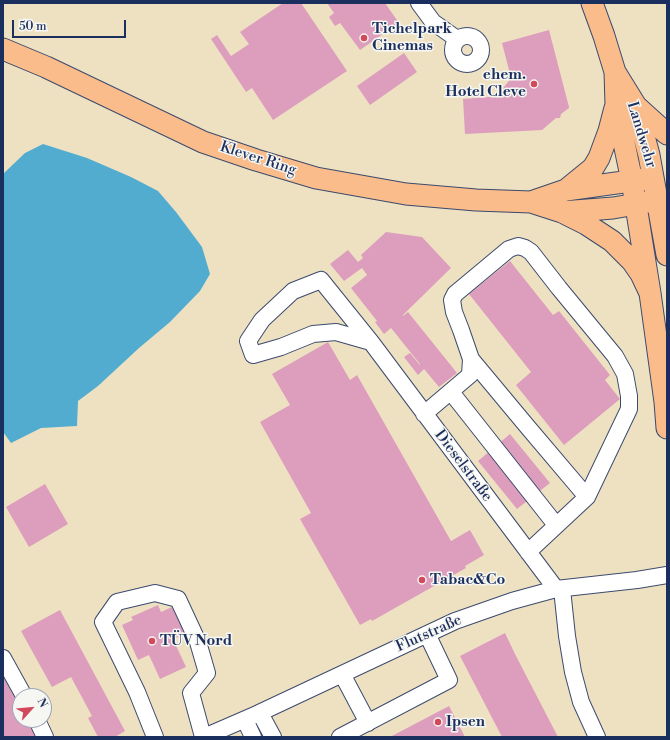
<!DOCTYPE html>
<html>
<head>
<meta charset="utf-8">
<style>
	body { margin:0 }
	#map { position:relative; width:670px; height:740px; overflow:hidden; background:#eee1c2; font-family:"Libre Bodoni",serif }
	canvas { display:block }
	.frame { position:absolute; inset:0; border:4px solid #1b2f5e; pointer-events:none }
	.north { position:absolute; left:12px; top:688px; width:40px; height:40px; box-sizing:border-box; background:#f6f6f2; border:1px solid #9ea6b7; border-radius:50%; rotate:63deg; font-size:11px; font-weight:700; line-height:16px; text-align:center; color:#1b2f5e }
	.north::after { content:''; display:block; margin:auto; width:14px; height:18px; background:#d1495b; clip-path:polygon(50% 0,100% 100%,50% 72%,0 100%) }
	.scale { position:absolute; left:12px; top:20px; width:114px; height:18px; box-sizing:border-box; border:2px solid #1b2f5e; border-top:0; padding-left:5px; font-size:12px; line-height:14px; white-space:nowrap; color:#1b2f5e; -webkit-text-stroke:3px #f6f6f2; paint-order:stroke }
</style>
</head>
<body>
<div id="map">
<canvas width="670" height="740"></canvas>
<div class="frame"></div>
<div class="north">N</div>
<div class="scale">50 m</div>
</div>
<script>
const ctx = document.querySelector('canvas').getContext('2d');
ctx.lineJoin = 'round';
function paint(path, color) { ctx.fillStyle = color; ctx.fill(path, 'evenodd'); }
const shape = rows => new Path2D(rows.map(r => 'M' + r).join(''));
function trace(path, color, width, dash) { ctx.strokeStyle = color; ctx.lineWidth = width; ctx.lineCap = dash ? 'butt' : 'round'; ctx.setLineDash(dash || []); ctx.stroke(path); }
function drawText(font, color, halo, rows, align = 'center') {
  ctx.font = font + ' "Libre Bodoni",serif'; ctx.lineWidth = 3; ctx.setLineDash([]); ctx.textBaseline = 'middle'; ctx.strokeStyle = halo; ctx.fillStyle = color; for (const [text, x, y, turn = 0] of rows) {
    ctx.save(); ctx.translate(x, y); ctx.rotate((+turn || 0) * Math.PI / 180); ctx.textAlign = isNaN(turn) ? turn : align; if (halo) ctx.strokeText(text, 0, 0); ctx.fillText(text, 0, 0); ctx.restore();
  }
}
paint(shape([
	[43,144,87,158,131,177,158,191,176,212,202,247,210,274,200,291,170,322,139,348,98,386,78,401,77,426,41,428,11,443,3,432,3,174,25,153]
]), '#51accf');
paint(shape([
	[283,3,301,3,347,71,273,120,252,88,246,92,211,39,217,35,231,56,249,44,240,32],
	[327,3,385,3,399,23,360,50,340,23,335,26,329,17,334,13],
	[549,30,569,107,569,108,561,114,560,118,556,118,542,130,465,134,463,99,501,96,504,87,511,78,502,43],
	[404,53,417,72,370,105,357,86],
	[386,232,422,237,451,268,403,315,403,316,408,312,457,373,439,387,424,369,418,375,404,357,410,353,420,365,420,364,391,328,384,334,375,322,377,321,351,288,367,275,362,268,344,281,330,264,348,250,358,262,363,258,361,255],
	[510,261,553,315,559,311,610,375,605,380,620,399,564,445,516,385,531,372,469,294],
	[328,342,350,380,357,375,451,541,470,530,484,555,465,566,466,568,372,621,371,619,360,625,300,519,311,513,260,422,290,405,272,374],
	[510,434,550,483,517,509,478,461],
	[45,484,68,524,29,547,6,507],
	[158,605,161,612,172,607,185,634,173,639,186,667,160,679,149,655,138,660,122,625,133,620,131,617],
	[60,610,125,731,115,737,98,737,88,718,92,716,71,677,52,687,21,631],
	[505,633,515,654,558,737,502,737,460,656],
	[3,676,20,708,20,720,27,720,36,737,3,737],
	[449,706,465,737,390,737]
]), '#dd9ebd');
const minor = shape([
	[419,3,433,22,457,39],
	'453 50a14 14 0 1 1 28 0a14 14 0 1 1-28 0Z',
	[371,342,336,332,313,334,281,347,253,355,248,341,262,320,293,291,321,280,371,342,556,589],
	[471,359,526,425,587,497],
	[451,392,556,525],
	[424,414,470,375,471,359,461,330,454,312,452,300,455,294,509,249,518,246,525,248,531,252,559,288,615,356,625,374,629,396,629,409,587,497,528,552],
	[562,589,567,636,573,672,581,702,597,737],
	[3,658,24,696],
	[342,674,368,723],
	[260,713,273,737],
	[37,720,45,737],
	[245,720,253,737],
	[155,737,137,692,103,622,117,602,155,593,178,599,198,642,207,673,191,693,203,737],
	[204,737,257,714,455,621,512,601,556,589,637,580,667,575],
	[340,737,449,680,427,634]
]);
const major = shape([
	[592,3,604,36,615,72,636,106,649,155,667,255],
	[3,49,46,67,203,142,256,160,316,178,406,194,476,200,531,202,562,212,586,224,612,241,632,261,641,274,650,293],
	[615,72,616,105,632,181,650,293,665,402,667,428],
	[636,106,667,134],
	[566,190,593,168,599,158,609,131,615,108],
	[531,202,566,190,645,179],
	[562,212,613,208,648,202]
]);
trace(minor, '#3b4a6d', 18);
trace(major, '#3b4a6d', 23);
trace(minor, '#fff', 16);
trace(major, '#f9bc8a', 21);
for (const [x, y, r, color] of [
	[364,38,4,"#d1495b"],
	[534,84,4,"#d1495b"],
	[422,580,4,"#d1495b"],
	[152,641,4,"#d1495b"],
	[438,722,4,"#d1495b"]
]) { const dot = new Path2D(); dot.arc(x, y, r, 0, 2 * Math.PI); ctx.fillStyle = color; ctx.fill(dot); trace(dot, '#f6f6f2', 1.5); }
drawText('bold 15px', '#1b2f5e', '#f6f6f2', [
	["Tichelpark",372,29],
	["Cinemas",372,46],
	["ehem.",526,75,"right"],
	["Hotel Cleve",526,92,"right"],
	["Tabac&Co",430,580],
	["TÜV Nord",160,641],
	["Ipsen",446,722]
], 'left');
drawText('15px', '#1b2f5e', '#f6f6f2', [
	["Landwehr",641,135,73],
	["Klever Ring",258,159,18],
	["Dieselstraße",463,466,53],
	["Flutstraße",429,634,-24]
]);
</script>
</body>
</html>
